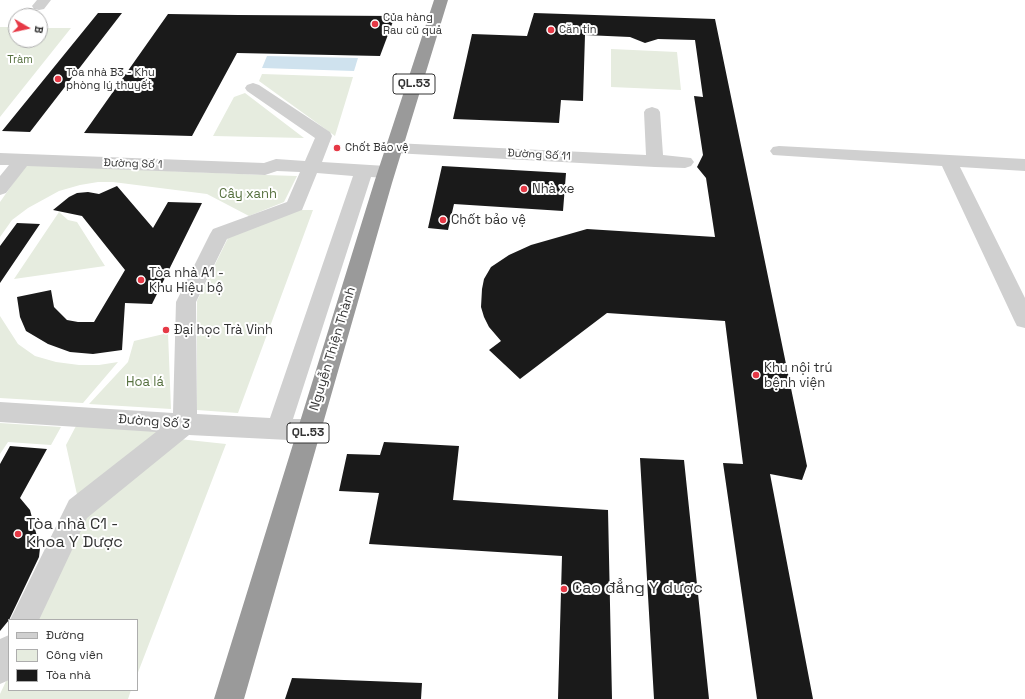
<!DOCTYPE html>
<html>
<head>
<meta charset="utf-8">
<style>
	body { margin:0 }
	#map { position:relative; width:1025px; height:699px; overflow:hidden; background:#fff; font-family:"Space Grotesk",sans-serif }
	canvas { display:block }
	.legend { position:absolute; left:8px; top:619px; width:130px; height:72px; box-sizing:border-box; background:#fff; border:1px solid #adadad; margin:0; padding:5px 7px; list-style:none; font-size:12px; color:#333 }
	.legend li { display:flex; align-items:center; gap:8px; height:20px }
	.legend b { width:20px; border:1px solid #adadad }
	.north { position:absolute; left:8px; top:8px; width:40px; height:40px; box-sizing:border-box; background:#fff; border:1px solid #adadad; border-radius:50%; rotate:99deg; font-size:11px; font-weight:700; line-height:16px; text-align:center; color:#333 }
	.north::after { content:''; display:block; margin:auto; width:14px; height:18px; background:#e63946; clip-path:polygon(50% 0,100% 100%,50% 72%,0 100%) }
</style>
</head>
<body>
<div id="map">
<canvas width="1025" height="699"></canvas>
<ul class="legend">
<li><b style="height:5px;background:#d0d0d0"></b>Đường</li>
<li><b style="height:11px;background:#e6ecdf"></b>Công viên</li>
<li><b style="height:11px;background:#1a1a1a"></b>Tòa nhà</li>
</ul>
<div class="north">B</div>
</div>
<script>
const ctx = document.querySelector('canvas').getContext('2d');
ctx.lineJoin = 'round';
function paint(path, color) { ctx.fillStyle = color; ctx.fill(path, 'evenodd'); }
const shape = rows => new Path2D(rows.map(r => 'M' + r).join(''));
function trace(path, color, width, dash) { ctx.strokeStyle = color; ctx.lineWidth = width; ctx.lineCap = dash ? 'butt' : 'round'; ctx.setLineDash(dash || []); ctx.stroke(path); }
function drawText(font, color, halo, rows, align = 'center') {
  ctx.font = font + ' "Space Grotesk",sans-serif'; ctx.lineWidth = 4; ctx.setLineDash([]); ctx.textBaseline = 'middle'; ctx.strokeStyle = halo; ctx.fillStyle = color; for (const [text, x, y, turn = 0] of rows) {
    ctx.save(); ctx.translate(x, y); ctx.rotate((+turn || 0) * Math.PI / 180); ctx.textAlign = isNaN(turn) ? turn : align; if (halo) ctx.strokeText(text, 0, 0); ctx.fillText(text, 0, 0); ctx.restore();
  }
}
paint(shape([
	[0,27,16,27,16,40,40,40,40,28,71,28,0,117],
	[611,49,677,52,681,90,611,87],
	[262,74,353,77,335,136,259,81],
	[245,93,304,138,213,136,234,97],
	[26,165,265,175,297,176,284,202,249,216,207,194,113,182,98,182,80,185,59,191,28,208,12,220,0,237,0,202],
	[299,210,313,210,238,413,197,410,197,301,228,238],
	[59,212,68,220,77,222,105,266,14,279],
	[0,316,18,344,35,356,56,362,79,365,99,365,118,362,83,403,0,398],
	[168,333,171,409,89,404,128,362,134,341],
	[0,423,61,427,51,445,8,442,0,454],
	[76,426,164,431,78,499,66,445],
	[179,439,226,444,137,675,137,620,35,620,86,514],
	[9,675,9,690,131,690,128,699,0,699,0,694]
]), '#e6ecdf');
paint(shape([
	[267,56,358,58,354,71,262,68]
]), '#cfe2ee');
paint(shape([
	[98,13,122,13,30,132,2,131],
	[534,13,715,19,807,466,802,480,770,474,813,699,757,699,723,463,743,464,725,321,607,313,520,379,489,350,501,341,489,327,484,317,481,307,482,289,484,279,491,267,509,255,531,245,587,229,715,237,706,178,697,167,703,155,694,96,703,97,695,40,658,39,645,43,630,37,585,35,583,101,561,100,559,123,453,119,472,34,527,36],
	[168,14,238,15,395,16,380,56,237,53,192,136,84,133],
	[442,166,566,173,563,211,454,204,448,230,428,228],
	[117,186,153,228,168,202,202,203,152,304,125,303,122,350,93,354,70,352,48,344,26,331,20,317,17,297,51,290,54,307,67,320,78,322,94,322,125,270,82,216,53,210,69,197,77,193,88,192,99,194],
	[17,223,40,224,0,283,0,246],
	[384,442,459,446,453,500,608,510,612,699,558,699,562,556,369,544,379,493,339,491,347,454,380,455],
	[10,446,47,449,20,498,30,510,40,548,39,557,9,620,0,631,0,464],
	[640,458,684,460,709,699,654,699],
	[292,678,422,683,421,699,285,699]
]), '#1a1a1a');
paint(shape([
	[37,0,51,0,44,9,39,10,34,9,32,6,37,0],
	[253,83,259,85,330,132,332,136,322,162,386,166,392,168,395,172,392,176,386,178,371,177,293,419,309,419,317,423,321,430,317,437,309,441,189,435,87,518,39,620,10,620,69,500,156,432,0,422,0,402,173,413,176,302,210,234,213,229,287,202,300,172,277,171,265,175,27,166,6,193,0,195,0,176,9,165,0,165,0,153,264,163,276,159,305,161,315,138,247,91,245,88,247,85,253,83],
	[317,173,353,176,270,418,197,414,196,302,227,239,302,210,317,173],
	[652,107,658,109,660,112,663,155,691,158,694,162,691,166,685,168,655,167,394,153,388,152,385,148,388,144,394,143,646,155,644,112,646,109,652,107],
	[779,146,1025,159,1025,171,960,167,1025,298,1025,328,1017,326,1014,320,942,166,773,155,770,151,773,147,779,146],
	[9,635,9,680,0,684,0,639,9,635]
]), '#d0d0d0');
paint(shape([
	[434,0,448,0,392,183,244,699,214,699,374,183,434,0]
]), '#9a9a9a');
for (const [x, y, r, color] of [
	[375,24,4,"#e63946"],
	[551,30,4,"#e63946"],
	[58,79,4,"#e63946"],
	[337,148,4,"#e63946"],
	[524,189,4,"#e63946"],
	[443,220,4,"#e63946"],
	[141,280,4,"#e63946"],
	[166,330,4,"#e63946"],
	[756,375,4,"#e63946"],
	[18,534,4,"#e63946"],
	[564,589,4,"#e63946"]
]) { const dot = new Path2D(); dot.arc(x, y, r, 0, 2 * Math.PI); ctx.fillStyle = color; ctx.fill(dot); trace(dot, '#fff', 1.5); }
drawText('11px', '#333', '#fff', [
	["Của hàng",383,18],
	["Rau củ quả",383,31],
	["Căn tin",559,30],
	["Tòa nhà B3 - Khu",66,73],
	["phòng lý thuyết",66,86],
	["Chốt Bảo vệ",345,148]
], 'left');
drawText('11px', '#56703f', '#fff', [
	["Tràm",20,60]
]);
drawText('11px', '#333', '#fff', [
	["Đường Số 11",539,155,3],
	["Đường Số 1",133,164,2]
]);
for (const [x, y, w] of [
	[414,84,42],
	[308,433,42]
]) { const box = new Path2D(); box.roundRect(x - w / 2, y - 10, w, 20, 3); ctx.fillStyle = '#fff'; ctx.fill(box); trace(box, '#333', 1); }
drawText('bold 12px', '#333', null, [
	["QL.53",414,84],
	["QL.53",308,433]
]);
drawText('13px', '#333', '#fff', [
	["Nhà xe",532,189],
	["Chốt bảo vệ",451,220],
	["Tòa nhà A1 -",149,273],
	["Khu Hiệu bộ",149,288],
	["Đại học Trà Vinh",174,330],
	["Khu nội trú",764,368],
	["bệnh viện",764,383]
], 'left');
drawText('13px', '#56703f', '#fff', [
	["Cây xanh",248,194],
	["Hoa lá",145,382]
]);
drawText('13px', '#333', '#fff', [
	["Nguyễn Thiện Thành",333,349,-73],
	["Đường Số 3",154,422,4]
]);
drawText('16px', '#333', '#fff', [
	["Tòa nhà C1 -",26,525],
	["Khoa Y Dược",26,543],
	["Cao đẳng Y dược",572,589]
], 'left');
</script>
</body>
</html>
